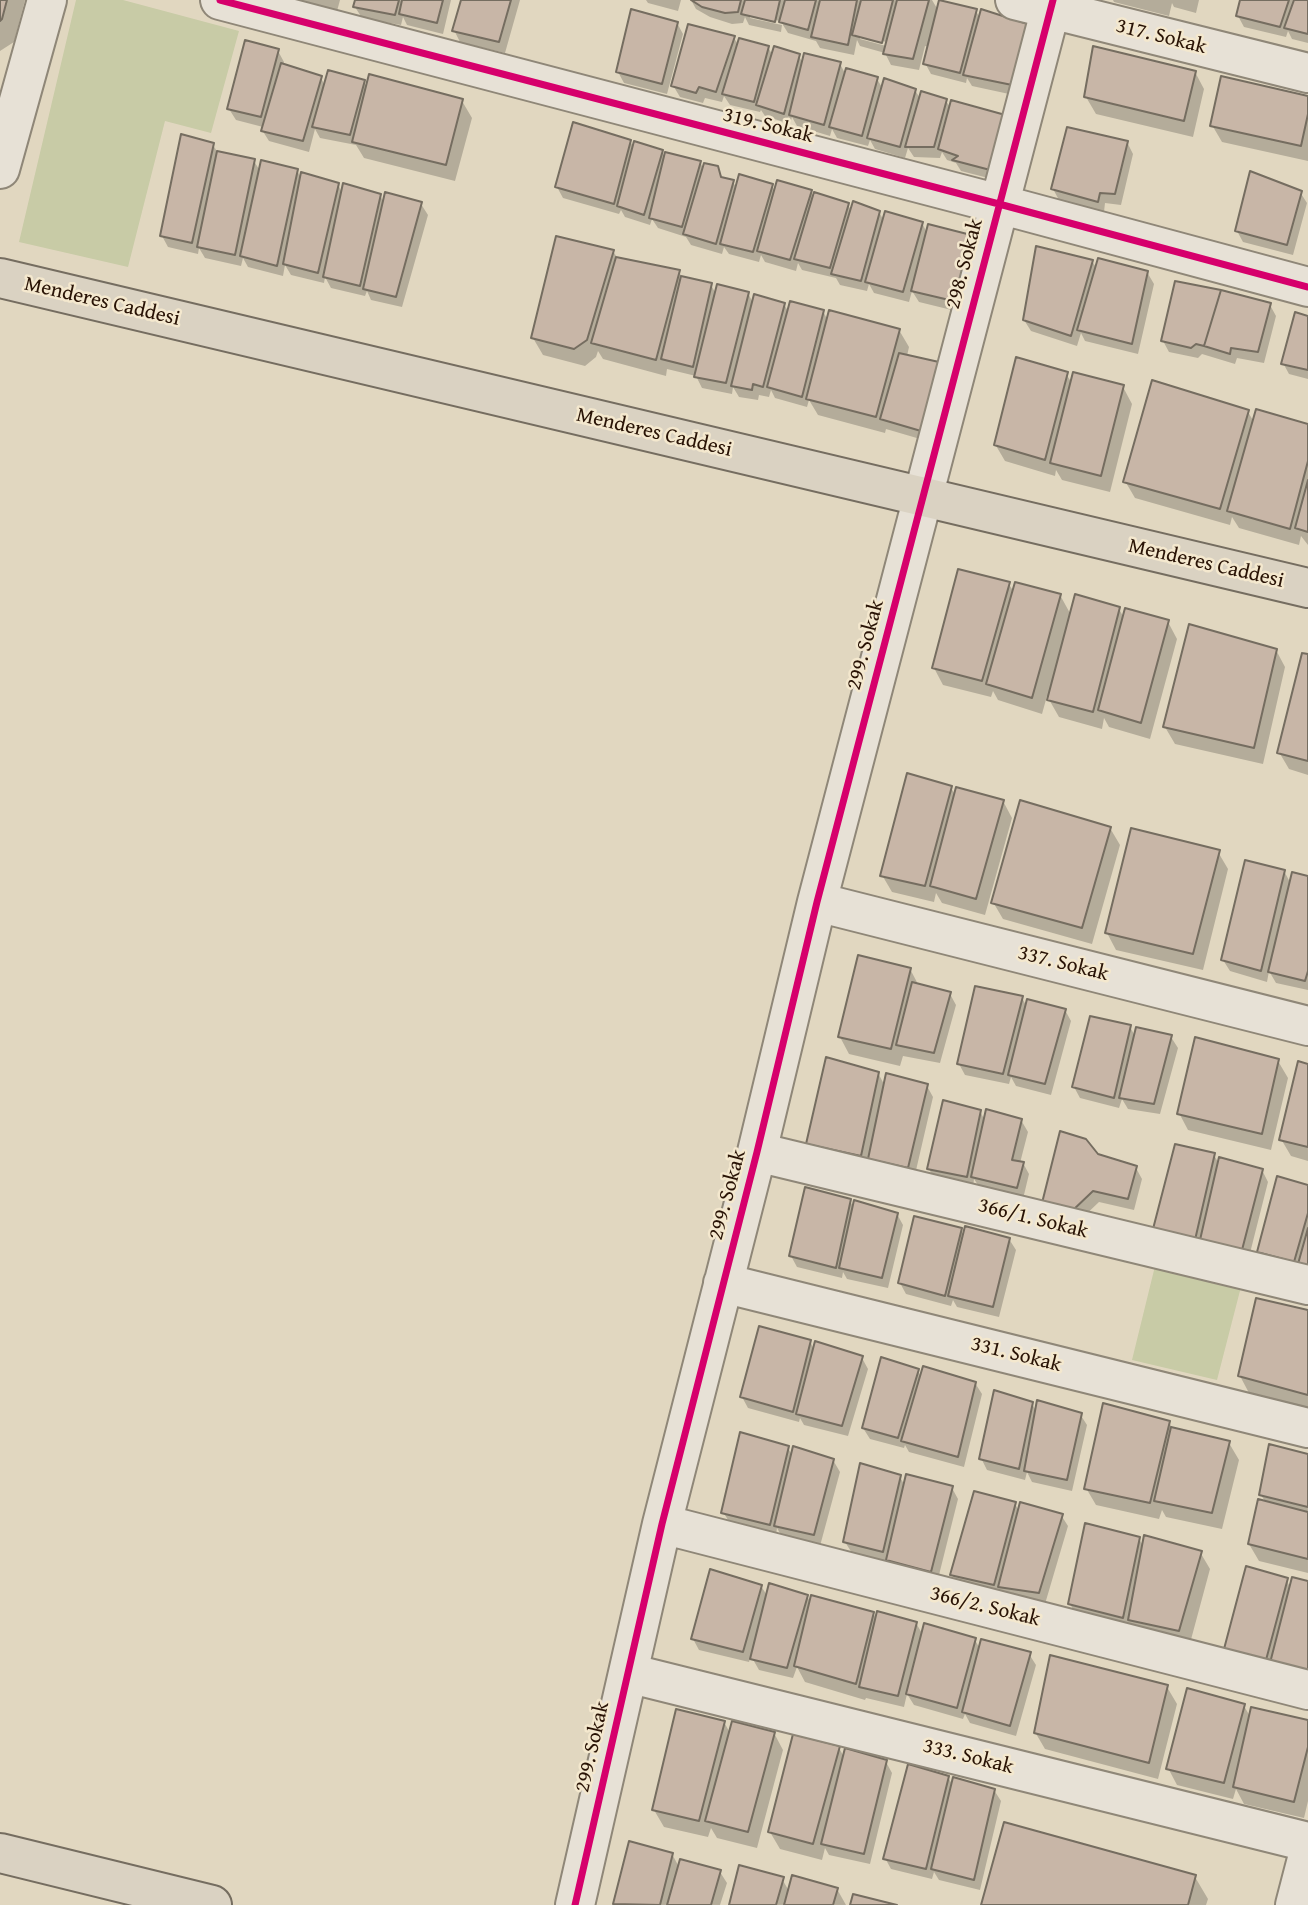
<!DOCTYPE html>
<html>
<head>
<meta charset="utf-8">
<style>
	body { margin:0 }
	canvas { display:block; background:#e1d7c0 }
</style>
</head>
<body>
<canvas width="1308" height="1905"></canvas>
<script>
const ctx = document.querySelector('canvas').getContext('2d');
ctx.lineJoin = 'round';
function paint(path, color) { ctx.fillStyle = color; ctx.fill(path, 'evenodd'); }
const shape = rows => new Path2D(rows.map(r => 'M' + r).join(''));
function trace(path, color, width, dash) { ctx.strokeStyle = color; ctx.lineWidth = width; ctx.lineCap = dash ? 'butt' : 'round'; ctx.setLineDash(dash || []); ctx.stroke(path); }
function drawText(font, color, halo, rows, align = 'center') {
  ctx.font = font + ' "Gentium Book Plus",serif'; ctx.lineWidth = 5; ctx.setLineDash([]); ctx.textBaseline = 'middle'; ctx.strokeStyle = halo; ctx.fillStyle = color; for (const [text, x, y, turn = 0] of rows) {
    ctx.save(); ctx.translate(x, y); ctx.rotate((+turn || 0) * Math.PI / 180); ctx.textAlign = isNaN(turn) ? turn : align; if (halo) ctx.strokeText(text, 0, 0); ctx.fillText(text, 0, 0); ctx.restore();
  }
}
paint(shape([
	[76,0,123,0,239,31,211,133,165,121,128,267,19,242],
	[1156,1262,1242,1283,1217,1380,1132,1360]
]), '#c8cba6');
paint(shape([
	[0,0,25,0,14,42,0,51],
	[275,0,340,0,336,15],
	[357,0,451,0,443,34,407,25,403,17,401,25,362,18,355,7],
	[463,0,520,0,505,53,460,42,454,30],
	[646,0,681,0,678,11,648,3],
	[691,0,932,0,938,10,976,11,1023,97,972,86,967,78,966,83,931,74,925,63,929,47,925,46,919,70,891,65,885,53,860,46,857,40,854,55,820,48,816,41,788,33,783,25,784,22,750,14,750,18,782,25,781,32,749,25,745,17,743,23,732,24,710,17,696,9],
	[860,36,891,43,890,47,860,39],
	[1113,0,1199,0,1196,13,1174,7,1172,3,1169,16,1114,2],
	[1242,0,1308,0,1308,43,1292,39,1288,31,1286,37,1244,27,1238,16],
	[677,23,683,34,667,94,624,83,618,72],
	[734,38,739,46,768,47,773,56,798,55,803,63,840,64,846,75,877,79,883,89,915,90,921,100,946,101,1000,181,961,171,956,163,947,160,942,152,940,158,914,157,908,148,905,158,875,149,870,140,868,146,837,138,832,129,830,136,797,126,792,117,790,124,765,116,761,110,760,112,730,105,724,96,722,102,705,98,703,103,680,97,671,82,674,83],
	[278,51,284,62,283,65,321,78,325,86,364,82,367,87,462,101,472,118,455,181,364,158,356,145,320,138,315,129,309,152,269,141,262,130,263,127,236,120,229,109],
	[1195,72,1204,89,1193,137,1096,114,1086,97],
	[1308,98,1308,161,1222,142,1212,125],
	[630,141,634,148,662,152,666,159,700,162,704,170,717,168,724,180,733,182,737,189,772,185,775,192,811,192,814,198,847,204,852,211,879,212,884,221,922,223,968,314,919,302,912,291,909,302,874,293,869,284,867,291,840,285,836,278,802,270,798,263,796,271,765,262,761,255,759,262,729,254,724,247,722,254,691,245,686,237,658,228,652,219,650,225,625,217,621,210,619,214,563,198,557,187],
	[1127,142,1133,154,1121,205,1105,203,1104,212,1059,200,1053,189],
	[213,145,218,153,254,161,260,171,297,171,302,179,338,184,342,193,380,195,384,203,421,204,428,215,402,307,371,300,367,291,365,296,331,288,325,277,324,283,291,275,285,265,283,276,248,267,243,258,241,266,205,258,199,248,198,254,168,247,162,236],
	[1300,192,1307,203,1293,255,1243,242,1237,231],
	[613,251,618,259,679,272,683,279,711,285,716,294,748,293,753,303,784,304,789,313,823,311,828,321,899,330,909,347,907,356,927,441,886,429,885,433,818,415,809,400,807,407,775,398,771,390,769,397,759,395,758,400,739,397,733,387,732,394,702,388,696,376,667,369,666,376,603,359,598,351,596,357,585,366,543,355,533,338],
	[1092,261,1097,269,1147,272,1154,284,1138,354,1085,341,1081,333,1077,346,1031,331,1024,320],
	[1270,305,1276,316,1264,363,1237,358,1235,364,1202,354,1198,358,1169,352,1163,341],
	[1308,317,1308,379,1289,374,1283,363],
	[1066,374,1072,383,1123,387,1132,404,1110,492,1062,480,1056,470,1055,476,1005,461,995,444],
	[1248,412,1254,422,1308,426,1308,545,1301,536,1299,545,1239,528,1232,517,1230,525,1135,498,1125,481],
	[1008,583,1014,592,1060,595,1071,615,1119,609,1124,618,1168,622,1177,639,1150,739,1109,727,1104,718,1102,729,1059,717,1047,696,1042,714,998,700,993,691,991,697,943,685,934,668],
	[1276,650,1285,667,1263,764,1175,744,1165,727],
	[1308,656,1308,775,1289,769,1279,752],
	[951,788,956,796,1003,801,1012,818,985,915,942,903,936,893,934,902,892,892,882,875],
	[1110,828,1120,845,1092,944,1003,919,993,902],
	[1218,852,1228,869,1203,970,1116,950,1107,933],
	[1284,871,1291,884,1308,878,1308,990,1276,983,1269,971,1267,982,1230,971,1223,960],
	[910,969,919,986,950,994,956,1005,940,1063,903,1056,900,1066,849,1054,840,1037],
	[1022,998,1027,1007,1065,1010,1071,1021,1051,1095,1016,1086,1011,1077,1009,1084,965,1075,959,1064],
	[1130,1027,1135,1036,1171,1037,1178,1048,1160,1114,1128,1109,1122,1099,1119,1108,1080,1098,1074,1087],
	[1278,1061,1288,1078,1271,1150,1188,1130,1179,1113],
	[1308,1065,1308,1161,1291,1156,1281,1139],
	[878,1073,885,1086,927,1086,933,1097,914,1179,818,1161,808,1144],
	[980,1111,985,1121,1021,1120,1028,1132,1020,1163,1023,1163,1029,1174,1023,1199,980,1188,974,1179,973,1187,935,1180,929,1169],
	[1214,1155,1219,1164,1262,1170,1268,1182,1248,1261,1161,1240],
	[1097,1156,1136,1168,1142,1179,1134,1210,1099,1202,1078,1222,1050,1214],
	[1308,1186,1308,1275,1265,1263,1259,1252],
	[850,1201,854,1208,897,1214,903,1225,888,1288,847,1279,843,1272,842,1278,797,1267,791,1256],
	[961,1230,964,1236,1009,1239,1016,1250,999,1317,957,1307,953,1300,951,1306,906,1294,900,1283],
	[1308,1312,1308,1409,1249,1393,1240,1376],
	[810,1341,814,1350,862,1358,868,1369,848,1436,804,1425,800,1418,799,1422,748,1408,742,1397],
	[917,1370,922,1378,975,1383,982,1394,964,1467,909,1452,905,1445,904,1448,870,1439,863,1428],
	[1032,1404,1037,1412,1080,1414,1087,1425,1072,1491,1032,1482,1027,1472,1025,1480,987,1470,981,1458],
	[1169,1422,1173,1430,1229,1443,1239,1460,1222,1529,1166,1517,1162,1510,1159,1519,1096,1505,1086,1488],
	[788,1448,793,1457,833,1460,840,1472,820,1546,782,1537,777,1528,776,1535,730,1523,723,1512],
	[1308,1456,1308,1573,1259,1561,1249,1544,1266,1503,1261,1495],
	[900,1477,905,1486,952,1488,958,1499,937,1583,895,1571,890,1563,852,1553,845,1542],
	[1015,1504,1019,1511,1061,1515,1068,1526,1045,1604,1006,1598,1001,1590,999,1595,959,1586,952,1575],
	[1139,1539,1144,1547,1200,1552,1210,1569,1189,1647,1080,1621,1070,1604],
	[1286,1580,1291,1588,1308,1583,1272,1670,1232,1660],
	[761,1586,768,1597,807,1596,811,1603,873,1613,877,1620,916,1623,923,1635,975,1640,980,1649,1029,1654,1036,1665,1016,1736,970,1723,965,1714,963,1719,914,1705,907,1694,904,1707,866,1698,865,1700,805,1682,797,1667,793,1678,759,1670,751,1656,749,1662,699,1650,693,1639],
	[1167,1687,1177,1704,1158,1779,1045,1749,1035,1732],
	[1244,1706,1251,1718,1308,1722,1308,1801,1304,1818,1244,1804,1236,1789,1233,1799,1177,1785,1168,1768],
	[724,1722,730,1733,774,1733,783,1750,757,1848,717,1838,711,1828,708,1837,664,1827,654,1810],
	[839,1748,844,1757,886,1762,892,1773,870,1864,829,1855,825,1848,822,1860,780,1849,770,1832],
	[948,1777,953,1786,994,1790,1001,1801,980,1890,939,1880,934,1872,932,1879,891,1869,885,1858],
	[672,1854,679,1867,720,1872,727,1883,720,1905,615,1905],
	[1195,1877,1208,1899,1206,1905,983,1905],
	[782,1879,789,1891,837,1889,846,1905,730,1905]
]), '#0003');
const building = shape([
	[0,0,7,0,2,19,0,21,0,0],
	[355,0,399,0,395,15,353,7,355,0],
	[402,0,443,0,437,23,399,14,402,0],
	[461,0,511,0,499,42,452,31,461,0],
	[691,0,741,0,738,12,725,13,702,7,691,0],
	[745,0,780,0,775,22,741,14,745,0],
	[785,0,816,0,808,30,779,22,785,0],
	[820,0,857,0,848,45,811,37,820,0],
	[861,0,893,0,882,43,852,35,861,0],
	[897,0,929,0,913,59,883,54,897,0],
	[939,0,977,9,960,73,923,64,939,0],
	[1240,0,1289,0,1280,27,1236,16,1240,0],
	[1294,0,1308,0,1308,34,1284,28,1294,0],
	[631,9,678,22,662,84,616,72,631,9],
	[981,9,1034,26,1017,86,963,75,981,9],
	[688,24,735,36,716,92,699,87,696,93,671,86,688,24],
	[739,38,769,46,754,102,722,94,739,38],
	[245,40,279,49,261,117,227,109,245,40],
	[774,46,800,54,784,114,756,105,774,46],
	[1093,46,1196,71,1184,121,1084,97,1093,46],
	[804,53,841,62,824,125,789,115,804,53],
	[281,63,322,76,303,141,261,131,281,63],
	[846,68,878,77,862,136,829,127,846,68],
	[328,70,365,80,350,135,312,127,328,70],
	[369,74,463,99,446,165,352,142,369,74],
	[1221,76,1308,96,1308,114,1301,146,1210,126,1221,76],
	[884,78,916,89,900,147,867,138,884,78],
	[921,91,947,99,934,147,905,147,921,91],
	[951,100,1009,116,994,171,952,160,958,156,938,149,951,100],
	[573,122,631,140,614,204,555,187,573,122],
	[1067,127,1128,141,1115,194,1100,193,1098,202,1051,189,1067,127],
	[181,134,214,143,192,243,160,236,181,134],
	[634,141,663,150,644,215,617,206,634,141],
	[217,151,255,159,235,255,197,247,217,151],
	[665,152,701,161,682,227,649,218,665,152],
	[261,160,298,169,277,266,240,256,261,160],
	[704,163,718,166,721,177,734,180,716,244,683,234,704,163],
	[1250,171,1302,191,1287,245,1235,231,1250,171],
	[301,172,339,183,318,273,283,264,301,172],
	[739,174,773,184,753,252,720,244,739,174],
	[777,180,812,190,790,260,757,251,777,180],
	[343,183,381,194,360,286,323,277,343,183],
	[385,192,422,202,396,297,363,289,385,192],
	[814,192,849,203,830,268,794,259,814,192],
	[853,201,880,211,861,281,831,274,853,201],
	[885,211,923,222,903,292,865,282,885,211],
	[928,224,979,237,962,303,911,291,928,224],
	[556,236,614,250,587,340,574,349,531,338,556,236],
	[1036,246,1093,260,1071,336,1023,320,1036,246],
	[616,257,680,270,656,360,591,343,616,257],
	[1098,258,1148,271,1132,344,1077,330,1098,258],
	[681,276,712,283,693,367,661,359,681,276],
	[1175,281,1221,290,1204,346,1196,344,1191,348,1161,341,1175,281],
	[717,284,749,292,726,383,694,377,717,284],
	[1221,290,1271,303,1258,352,1231,348,1230,354,1204,346,1221,290],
	[754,294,785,303,763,387,753,384,752,390,731,386,754,294],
	[790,301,824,310,802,397,767,387,790,301],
	[829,310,900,329,876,417,806,399,829,310],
	[1295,312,1308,316,1308,370,1281,364,1295,312],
	[899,353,939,362,921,431,880,419,899,353],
	[1016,357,1068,372,1045,460,994,445,1016,357],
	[1073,372,1124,385,1101,476,1050,463,1073,372],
	[1152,380,1249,410,1220,509,1123,482,1152,380],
	[1256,409,1308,424,1308,461,1290,529,1227,511,1256,409],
	[1308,480,1308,532,1295,528,1308,480],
	[958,569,1010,582,982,681,932,668,958,569],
	[1015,582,1061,594,1032,698,986,684,1015,582],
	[1075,594,1120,607,1093,712,1047,700,1075,594],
	[1125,608,1169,620,1141,723,1098,710,1125,608],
	[1189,624,1277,649,1254,748,1163,727,1189,624],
	[1302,653,1308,654,1308,761,1277,753,1302,653],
	[907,773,952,786,925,886,880,876,907,773],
	[956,787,1004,800,976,899,930,886,956,787],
	[1020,800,1111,827,1082,928,991,903,1020,800],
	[1131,828,1220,850,1193,954,1105,933,1131,828],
	[1245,860,1285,870,1261,971,1221,960,1245,860],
	[1292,872,1308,876,1308,971,1305,981,1268,972,1292,872],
	[858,955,911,968,891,1049,838,1037,858,955],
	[912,982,951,992,934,1053,896,1045,912,982],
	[975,986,1023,996,1003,1074,957,1064,975,986],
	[1027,999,1066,1009,1045,1084,1008,1075,1027,999],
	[1090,1016,1131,1025,1114,1098,1072,1087,1090,1016],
	[1136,1027,1172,1035,1154,1104,1119,1098,1136,1027],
	[1195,1037,1279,1059,1262,1134,1177,1114,1195,1037],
	[826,1057,879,1072,861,1156,806,1144,826,1057],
	[1298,1061,1308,1064,1308,1147,1279,1140,1298,1061],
	[886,1073,928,1084,908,1168,868,1159,886,1073],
	[943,1100,981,1110,967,1177,927,1169,943,1100],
	[986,1109,1022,1119,1012,1160,1024,1162,1017,1188,971,1177,986,1109],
	[1060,1131,1086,1139,1098,1154,1137,1166,1128,1199,1093,1191,1071,1212,1042,1203,1060,1131],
	[1175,1144,1215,1153,1195,1240,1153,1229,1175,1144],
	[1219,1157,1263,1169,1242,1250,1200,1240,1219,1157],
	[1277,1176,1308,1185,1308,1213,1294,1262,1257,1252,1277,1176],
	[805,1187,851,1199,836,1268,789,1256,805,1187],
	[854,1200,898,1213,882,1278,839,1268,854,1200],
	[914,1216,962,1228,945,1296,898,1283,914,1216],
	[965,1226,1010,1238,993,1307,948,1296,965,1226],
	[1308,1228,1308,1267,1298,1264,1308,1228],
	[1256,1298,1308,1310,1308,1395,1238,1376,1256,1298],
	[759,1326,811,1340,793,1412,740,1397,759,1326],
	[815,1341,863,1356,842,1426,796,1414,815,1341],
	[881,1357,919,1369,898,1438,862,1428,881,1357],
	[923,1366,976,1382,958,1457,901,1441,923,1366],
	[994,1390,1033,1402,1019,1469,979,1459,994,1390],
	[1037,1400,1082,1413,1067,1480,1024,1471,1037,1400],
	[1103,1403,1170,1421,1150,1503,1084,1489,1103,1403],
	[1171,1427,1230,1441,1212,1513,1154,1501,1171,1427],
	[740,1432,789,1446,770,1525,721,1513,740,1432],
	[1269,1444,1308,1454,1308,1507,1259,1495,1269,1444],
	[793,1446,834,1459,814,1535,774,1526,793,1446],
	[860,1463,901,1475,883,1552,843,1542,860,1463],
	[906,1474,953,1486,931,1572,886,1560,906,1474],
	[974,1491,1016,1502,994,1585,950,1575,974,1491],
	[1258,1499,1308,1512,1308,1559,1248,1544,1258,1499],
	[1020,1502,1063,1514,1039,1593,998,1587,1020,1502],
	[1085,1523,1140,1537,1123,1618,1068,1604,1085,1523],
	[1144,1535,1202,1551,1179,1631,1128,1620,1144,1535],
	[1246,1566,1288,1578,1266,1660,1224,1649,1246,1566],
	[710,1569,762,1585,743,1652,691,1639,710,1569],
	[1292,1577,1308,1581,1308,1674,1270,1663,1292,1577],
	[769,1583,808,1595,787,1668,750,1659,769,1583],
	[811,1595,874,1612,856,1684,794,1666,811,1595],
	[877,1611,917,1622,898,1696,859,1687,877,1611],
	[924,1623,976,1638,957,1708,906,1694,924,1623],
	[981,1639,1031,1652,1010,1726,962,1712,981,1639],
	[1050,1655,1168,1685,1149,1763,1034,1733,1050,1655],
	[1187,1688,1245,1704,1224,1783,1166,1769,1187,1688],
	[1251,1707,1308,1720,1308,1747,1294,1802,1233,1787,1251,1707],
	[676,1709,725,1721,699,1821,652,1810,676,1709],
	[732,1721,775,1732,748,1832,705,1821,732,1721],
	[793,1734,840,1746,813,1844,768,1832,793,1734],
	[845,1748,887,1760,864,1854,821,1844,845,1748],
	[908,1764,949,1776,926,1869,883,1859,908,1764],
	[953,1777,995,1789,974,1880,931,1869,953,1777],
	[1004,1822,1196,1875,1188,1905,981,1905,1004,1822],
	[629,1841,673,1853,660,1905,613,1904,629,1841],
	[680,1859,721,1870,711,1905,667,1905,680,1859],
	[739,1865,784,1877,776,1905,729,1905,739,1865],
	[792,1875,838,1888,833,1905,784,1905,792,1875],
	[853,1894,897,1905,850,1905,853,1894]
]);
paint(building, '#c8b6a7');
trace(building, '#756d60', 2);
const minor = shape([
	[220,0,999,204,1308,287],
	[1015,0,1308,73],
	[0,169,47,0],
	[817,902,1308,1026],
	[757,1152,1308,1285],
	[723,1283,1308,1428],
	[662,1524,1308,1690],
	[628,1673,1308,1842],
	[575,1905,662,1524,757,1152,817,902,1053,0],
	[1295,1905,1308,1855]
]);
const major = shape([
	[0,278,1308,588],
	[0,1853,212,1905]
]);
trace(minor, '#8f8778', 42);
trace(major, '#756d60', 42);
trace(minor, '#e7e1d6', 38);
trace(major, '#dad2c2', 38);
trace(shape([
	[220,0,999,204,1308,287],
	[575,1905,662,1524,757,1152,817,902,1053,0]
]), '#d6006c', 7);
drawText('21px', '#291305', '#f4e8ce', [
	["317. Sokak",1161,37,14],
	["319. Sokak",768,126,14],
	["298. Sokak",965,264,-75],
	["Menderes Caddesi",102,302,13],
	["Menderes Caddesi",654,433,13],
	["Menderes Caddesi",1206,564,13],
	["299. Sokak",866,645,-75],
	["337. Sokak",1063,964,14],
	["299. Sokak",728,1195,-75],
	["366/1. Sokak",1033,1219,14],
	["331. Sokak",1016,1355,14],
	["366/2. Sokak",985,1607,14],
	["299. Sokak",593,1747,-77],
	["333. Sokak",968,1757,14]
]);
</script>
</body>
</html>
